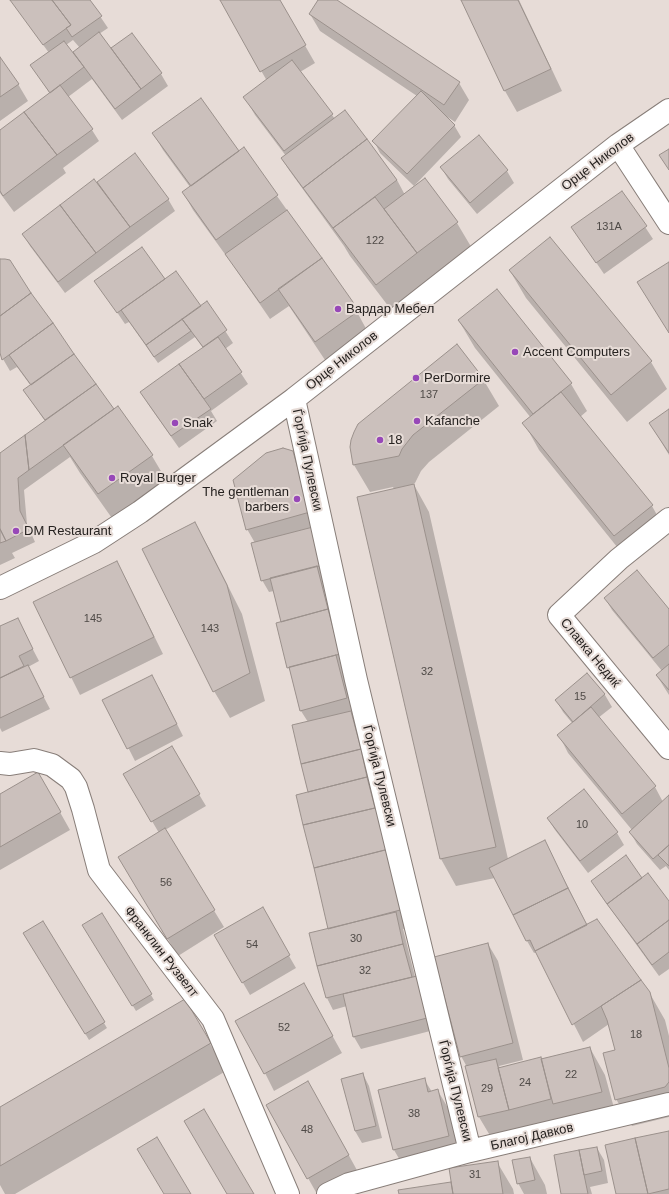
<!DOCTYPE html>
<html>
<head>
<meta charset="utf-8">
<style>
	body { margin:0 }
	canvas { display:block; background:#e7dcd7 }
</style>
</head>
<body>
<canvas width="669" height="1194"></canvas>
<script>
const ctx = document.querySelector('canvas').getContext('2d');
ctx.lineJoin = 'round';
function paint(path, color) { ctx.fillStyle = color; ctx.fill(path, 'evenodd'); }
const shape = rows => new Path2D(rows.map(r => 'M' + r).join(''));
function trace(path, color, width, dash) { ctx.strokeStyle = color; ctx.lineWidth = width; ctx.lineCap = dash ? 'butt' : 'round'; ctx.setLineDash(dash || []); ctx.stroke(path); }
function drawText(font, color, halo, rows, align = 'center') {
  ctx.font = font + ' Helvetica,sans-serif'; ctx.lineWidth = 4; ctx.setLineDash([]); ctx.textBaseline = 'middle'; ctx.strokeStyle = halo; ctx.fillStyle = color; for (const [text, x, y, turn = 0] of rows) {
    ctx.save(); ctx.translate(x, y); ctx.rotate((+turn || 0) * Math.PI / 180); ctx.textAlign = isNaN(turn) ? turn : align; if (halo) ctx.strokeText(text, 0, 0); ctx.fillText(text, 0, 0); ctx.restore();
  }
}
paint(shape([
	[11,0,89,0,108,28,99,34,110,50,132,34,161,74,168,86,122,120,92,79,68,97,92,130,99,141,63,168,66,173,14,212,0,193,0,131,50,94,32,66,49,53],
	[73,40,80,48,73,53,66,45],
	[221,0,279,0,315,63,300,72,335,119,345,111,397,180,405,195,425,180,457,223,473,250,392,311,350,256,344,246,289,170,282,159,286,156,255,115,245,98,267,81],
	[319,0,336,0,459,83,469,100,455,122,446,116,446,117,454,125,461,137,414,186,380,153,374,141,417,96,320,31,310,14],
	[462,0,519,0,562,91,517,112,505,91],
	[0,58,18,84,28,101,0,121],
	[153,133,238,152,243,148,350,299,370,336,331,369,289,306,270,319,237,271,228,256,227,257,193,210,183,192,190,187,163,150],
	[479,136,507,171,514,183,477,214,448,179,441,167],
	[135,155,168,199,175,211,65,293,30,246,23,234,97,184],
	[622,192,653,239,604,274,572,227],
	[550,238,651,362,667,389,627,422,526,298,510,271],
	[0,261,31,294,113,410,118,407,152,456,168,483,114,521,80,473,70,457,24,490,27,524,35,542,12,553,15,558,0,565,0,454,45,421,24,391,31,386,17,367,10,371,3,359,0,349],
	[164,280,200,307,207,303,233,343,225,349,248,384,211,411,217,421,179,448,148,404,141,392,203,348,195,337,158,363,129,322,125,324,96,281],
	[496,291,571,384,587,411,580,417,652,506,667,533,630,563,539,450,524,423,531,418,475,348,459,321],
	[483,379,499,406,429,462,421,471,415,483,413,483,429,512,508,859,551,853,587,925,649,992,665,1020,669,1036,669,1117,632,1126,616,1099,616,1051,609,1024,583,1042,537,952,534,953,527,941,495,878,456,886,441,859,358,497,394,489,393,487,370,492,354,465,351,447],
	[669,411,669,455,650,423],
	[292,452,305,474,353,710,350,711,358,724,413,927,403,929,415,977,434,1030,361,1049,354,1037,347,1006,333,1010,327,998,311,934,330,929,309,793,308,722,301,711,292,674,288,667,283,622,274,591,269,592,262,580,255,543,247,529],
	[195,523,210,550,242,614,265,701,230,718,214,691],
	[116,562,126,579,163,654,80,695,71,677],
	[605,598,669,611,669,695,657,676,662,671,612,610],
	[17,619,39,661,28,667,50,709,2,732,0,728,0,627],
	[587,674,605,695,612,707,598,718,655,787,663,802,669,797,669,870,666,866,660,870,637,844,630,832,632,830,568,753,559,735,573,724,563,712,556,700],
	[159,688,183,736,135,761,104,700],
	[171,748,206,806,165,830,224,927,178,956,129,875,159,833,125,775],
	[38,773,70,830,0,870,0,795],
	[548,819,617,833,624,845,588,873,555,830],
	[642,879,669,903,669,969,659,976,599,893,592,881],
	[262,909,296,968,250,995,216,936],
	[102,914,154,1000,136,1011,84,925],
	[43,922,107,1028,89,1040,25,934],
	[488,944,498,961,523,1060,499,1066,500,1068,541,1060,590,1048,605,1075,617,1119,495,1144,479,1117,467,1067,461,1056],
	[185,1001,226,1071,15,1194,5,1194,0,1185,0,1108],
	[313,1001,342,1053,274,1091,265,1073],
	[363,1074,369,1086,382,1138,362,1143,355,1131],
	[424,1079,432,1092,438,1091,448,1108,459,1153,404,1167,394,1150,379,1091],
	[324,1110,364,1183,344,1194,317,1194,308,1178],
	[669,1133,669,1194,617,1194],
	[597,1148,604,1160,608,1183,590,1187,592,1194,562,1194],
	[530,1158,545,1185,547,1194,524,1194,518,1183],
	[497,1162,513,1189,514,1194,400,1194,399,1191,452,1183]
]), '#0003');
const building = shape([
	[10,0,52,0,71,25,43,45,10,0],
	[52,0,90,0,102,16,72,37,66,28,71,25,52,0],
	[220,0,280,0,306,45,260,72,220,0],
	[318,0,337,0,460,82,444,105,309,14,318,0],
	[461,0,518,0,551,69,504,91,461,0],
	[99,32,141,89,115,109,73,52,99,32],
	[132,33,162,73,141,89,111,48,132,33],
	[64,41,84,67,50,93,30,65,64,41],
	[0,57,19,84,0,97,0,57],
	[292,60,333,114,284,151,243,97,292,60],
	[60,85,93,129,57,155,24,112,60,85],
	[421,91,455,125,407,174,372,141,421,91],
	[201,98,239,151,191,186,152,133,201,98],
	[345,110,367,139,303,188,281,158,345,110],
	[24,112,57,155,3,196,0,191,0,130,24,112],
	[479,135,508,170,470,203,440,167,479,135],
	[367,139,397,180,333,228,303,188,367,139],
	[244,147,278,195,216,240,182,192,244,147],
	[669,149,669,170,659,155,669,149],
	[135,153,169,199,130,227,97,182,135,153],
	[425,178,458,222,417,253,384,209,425,178],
	[94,179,130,227,96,253,60,205,94,179],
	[622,191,647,226,596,263,571,227,622,191],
	[375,197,417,253,376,285,333,228,375,197],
	[60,205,96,253,58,282,22,234,60,205],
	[287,210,322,258,260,303,225,254,287,210],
	[550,237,652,361,611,395,509,270,550,237],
	[142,247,165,279,117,313,94,281,142,247],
	[322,258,353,302,355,310,353,315,347,319,315,342,278,289,322,258],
	[0,259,5,259,10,260,31,293,0,316,0,259],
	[669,262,669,333,637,282,669,262],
	[176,271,201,306,146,345,121,310,176,271],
	[497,289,572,383,533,414,458,320,497,289],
	[31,293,53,323,2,360,0,353,0,316,31,293],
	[207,301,227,330,203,347,182,319,207,301],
	[182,319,191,331,154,357,146,345,182,319],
	[53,323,74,354,31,385,9,355,53,323],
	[218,337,242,372,204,399,179,364,218,337],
	[457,344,484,379,413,435,402,449,399,456,353,465,350,447,351,440,354,432,358,424,457,344],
	[74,354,96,384,45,420,23,390,74,354],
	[179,364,211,409,171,436,140,392,179,364],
	[96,384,114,409,29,470,25,435,96,384],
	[561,392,653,505,614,536,522,423,561,392],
	[118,406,153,455,98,494,63,445,118,406],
	[669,409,669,453,649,423,669,409],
	[25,435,29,470,18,478,20,511,29,529,6,541,0,529,0,453,25,435],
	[283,448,293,451,310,512,246,530,233,480,266,453,283,448],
	[414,484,496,847,440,859,357,497,414,484],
	[195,522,227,585,250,673,213,692,142,549,195,522],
	[313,527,323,565,261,581,251,543,313,527],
	[0,529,6,541,0,543,0,529],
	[117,561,154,637,70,678,33,602,117,561],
	[317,566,328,609,281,622,270,578,317,566],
	[637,570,669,609,669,645,653,658,604,598,637,570],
	[328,609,340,654,287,668,276,623,328,609],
	[18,618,33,649,19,656,24,666,0,678,0,626,18,618],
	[336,655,347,698,300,711,289,667,336,655],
	[669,664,669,690,656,675,669,664],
	[28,665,44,697,0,718,0,678,28,665],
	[587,673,605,694,573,722,555,700,587,673],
	[152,675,177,724,127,749,102,700,152,675],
	[591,707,656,786,622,814,557,735,591,707],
	[351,711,361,749,301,764,292,725,351,711],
	[172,746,200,794,151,822,123,774,172,746],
	[361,749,367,777,308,792,301,764,361,749],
	[38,772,61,812,0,847,0,794,38,772],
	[367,777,375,808,303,825,296,795,367,777],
	[584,789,618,832,580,861,547,818,584,789],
	[669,795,669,845,653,859,629,832,669,795],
	[379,807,389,849,314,868,303,825,379,807],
	[165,828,215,910,167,939,118,857,165,828],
	[545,840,568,888,513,915,489,868,545,840],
	[669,845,669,866,658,855,669,845],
	[389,849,404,909,328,929,314,868,389,849],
	[626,855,642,878,607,904,591,881,626,855],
	[648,873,669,901,669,920,637,944,607,904,648,873],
	[568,888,587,925,535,951,530,940,526,941,513,915,568,888],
	[263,907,290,955,242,983,214,935,263,907],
	[396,912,403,944,317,966,309,933,396,912],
	[102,913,152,994,132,1006,82,925,102,913],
	[597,919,641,980,572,1025,535,951,597,919],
	[669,920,669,952,652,965,637,944,669,920],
	[43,921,105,1022,85,1034,23,933,43,921],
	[488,943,513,1043,460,1057,434,957,488,943],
	[403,944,412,977,326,998,317,966,403,944],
	[417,976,427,1018,353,1037,343,994,417,976],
	[641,980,650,992,669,1068,669,1082,665,1087,615,1100,603,1053,615,1050,607,1020,601,1006,641,980],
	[304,983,333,1036,264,1074,235,1021,304,983],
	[185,999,211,1043,0,1166,0,1107,185,999],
	[590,1047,602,1092,553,1104,541,1059,590,1047],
	[541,1057,551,1099,509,1110,498,1068,541,1057],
	[496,1059,509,1110,478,1117,465,1066,496,1059],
	[363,1073,376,1126,355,1131,341,1079,363,1073],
	[425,1078,428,1092,438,1089,449,1136,393,1150,378,1090,425,1078],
	[308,1081,349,1155,307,1179,266,1105,308,1081],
	[204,1109,254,1194,227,1194,184,1121,204,1109],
	[669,1131,669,1189,648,1194,635,1138,669,1131],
	[157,1137,191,1194,164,1194,137,1149,157,1137],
	[635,1138,648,1194,616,1194,605,1145,635,1138],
	[597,1147,602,1171,584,1175,579,1150,597,1147],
	[579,1150,588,1194,561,1194,554,1155,579,1150],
	[530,1157,535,1180,517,1184,512,1160,530,1157],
	[498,1161,503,1194,453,1194,449,1168,498,1161],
	[451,1182,453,1194,399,1194,398,1190,451,1182]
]);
paint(building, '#cbc0bc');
trace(building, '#9b918c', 1);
const minor = shape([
	[618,145,669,223],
	[294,399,356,680,470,1151],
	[669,519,619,559,559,615,669,748],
	[0,588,94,542,140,512,294,399,618,145,669,110],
	[0,763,10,764,34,760,52,765,71,779,76,787,83,809,99,870,213,1019,288,1194],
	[328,1194,349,1184,470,1151,669,1104]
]);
trace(minor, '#887e79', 24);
trace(minor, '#fff', 22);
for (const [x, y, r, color] of [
	[338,309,4,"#9748b8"],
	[515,352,4,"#9748b8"],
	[416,378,4,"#9748b8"],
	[417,421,4,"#9748b8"],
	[175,423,4,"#9748b8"],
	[380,440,4,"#9748b8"],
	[112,478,4,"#9748b8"],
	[297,499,4,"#9748b8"],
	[16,531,4,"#9748b8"]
]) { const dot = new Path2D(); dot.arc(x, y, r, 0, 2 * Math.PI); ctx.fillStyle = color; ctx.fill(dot); trace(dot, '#e7dcd7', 1.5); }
drawText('11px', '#4f4a47', null, [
	["131A",609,227],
	["122",375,241],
	["137",429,395],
	["145",93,619],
	["143",210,629],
	["32",427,672],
	["15",580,697],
	["10",582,825],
	["56",166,883],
	["30",356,939],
	["54",252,945],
	["32",365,971],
	["52",284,1028],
	["18",636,1035],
	["22",571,1075],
	["24",525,1083],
	["29",487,1089],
	["38",414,1114],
	["48",307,1130],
	["31",475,1175]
]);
drawText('13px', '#262220', '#e7dcd7', [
	["Орце Николов",598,162,-37],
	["Орце Николов",342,361,-38],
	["Ѓорѓиja Пулевски",307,460,78],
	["Славка Недиќ",590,653,50],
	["Ѓорѓиja Пулевски",379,776,76],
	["Франклин Рузвелт",161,952,52],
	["Ѓорѓиja Пулевски",455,1091,76],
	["Благој Давков",532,1137,-13]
]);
drawText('13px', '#262220', '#e7dcd7', [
	["Вардар Мебел",346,309],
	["Accent Computers",523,352],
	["PerDormire",424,378],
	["Kafanche",425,421],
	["Snak",183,423],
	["18",388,440],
	["Royal Burger",120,478],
	["The gentleman",289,492,"right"],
	["barbers",289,507,"right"],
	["DM Restaurant",24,531]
], 'left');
</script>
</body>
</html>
